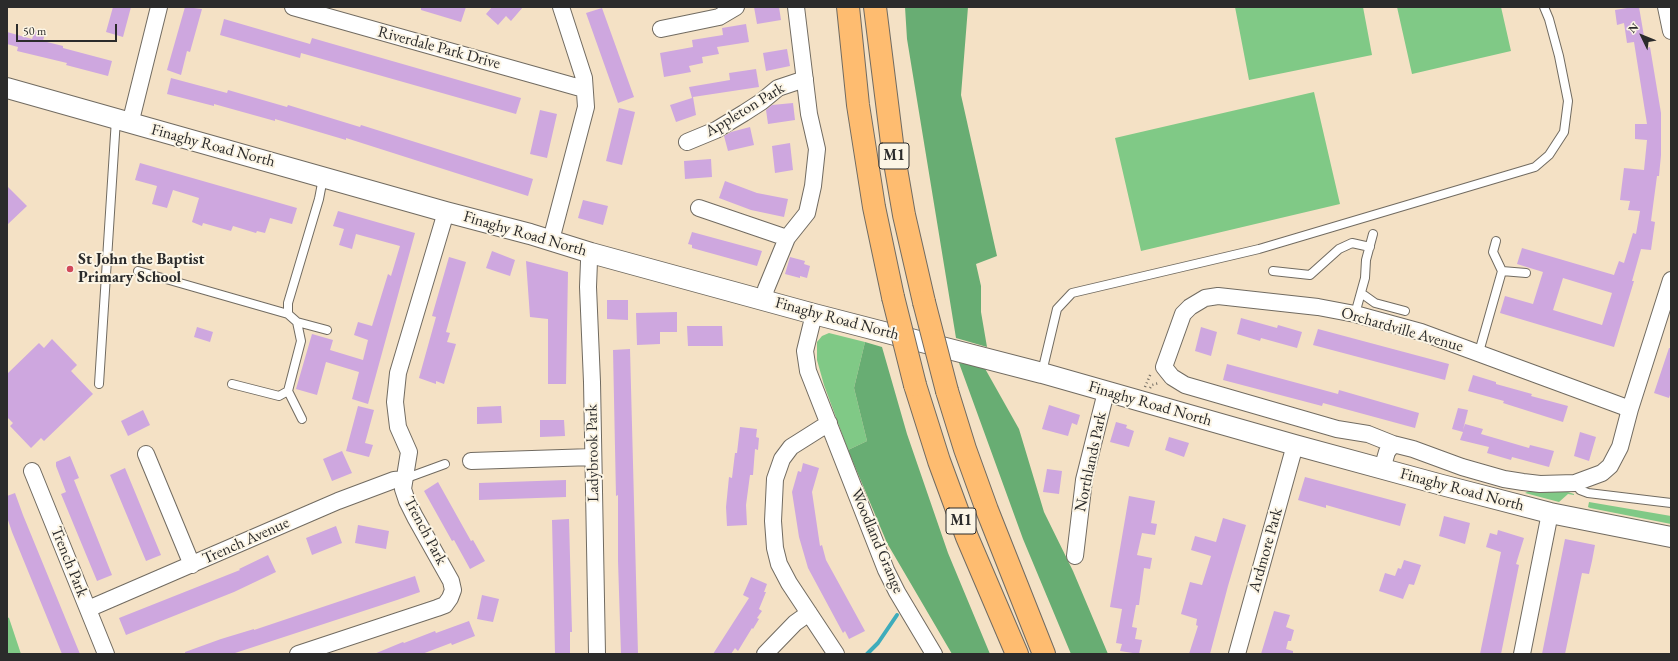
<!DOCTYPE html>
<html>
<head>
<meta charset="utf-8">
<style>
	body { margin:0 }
	#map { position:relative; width:1678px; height:661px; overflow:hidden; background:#f4e1c5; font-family:"EB Garamond",serif }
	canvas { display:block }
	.frame { position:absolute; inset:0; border:8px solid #2b2b2b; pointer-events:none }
	.north { position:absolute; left:1622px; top:16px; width:40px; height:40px; -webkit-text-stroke:3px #fcf5e5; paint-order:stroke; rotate:313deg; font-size:11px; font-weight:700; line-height:16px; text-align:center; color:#2b2b2b }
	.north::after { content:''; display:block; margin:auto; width:14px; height:18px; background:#2b2b2b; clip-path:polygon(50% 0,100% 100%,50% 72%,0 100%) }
	.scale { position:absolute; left:16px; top:24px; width:101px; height:18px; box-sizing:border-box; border:2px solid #2b2b2b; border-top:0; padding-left:5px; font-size:12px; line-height:14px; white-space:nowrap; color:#2b2b2b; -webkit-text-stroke:3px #fcf5e5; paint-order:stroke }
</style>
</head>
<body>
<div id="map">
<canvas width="1678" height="661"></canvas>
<div class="frame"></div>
<div class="north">N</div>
<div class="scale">50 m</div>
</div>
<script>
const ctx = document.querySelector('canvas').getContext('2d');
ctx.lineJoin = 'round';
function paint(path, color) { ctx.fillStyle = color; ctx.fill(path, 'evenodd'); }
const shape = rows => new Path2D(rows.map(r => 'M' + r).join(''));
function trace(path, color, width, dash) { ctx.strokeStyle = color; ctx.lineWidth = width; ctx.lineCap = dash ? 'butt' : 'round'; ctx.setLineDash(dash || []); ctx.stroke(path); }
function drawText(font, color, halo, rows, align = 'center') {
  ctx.font = font + ' "EB Garamond",serif'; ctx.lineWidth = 4; ctx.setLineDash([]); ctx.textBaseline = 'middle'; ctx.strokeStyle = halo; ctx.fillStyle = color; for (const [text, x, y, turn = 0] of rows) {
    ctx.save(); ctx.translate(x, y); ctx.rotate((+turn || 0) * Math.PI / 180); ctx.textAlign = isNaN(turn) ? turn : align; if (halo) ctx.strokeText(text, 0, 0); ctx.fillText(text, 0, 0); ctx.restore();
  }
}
paint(shape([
	[1235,7,1363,7,1372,55,1249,80],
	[1397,7,1501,7,1511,51,1412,74],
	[1314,92,1340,204,1141,251,1115,138],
	[829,333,865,342,854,388,867,441,848,450,824,385,817,360,817,342,822,336],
	[1529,491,1565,491,1574,494,1574,495,1568,494,1559,502,1525,493],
	[1589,502,1671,516,1671,524,1590,508,1588,507],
	[7,617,9,618,21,654,7,654]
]), '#80c986');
paint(shape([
	[905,7,968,7,961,95,997,256,976,264,981,286,981,312,987,347,956,338,907,39],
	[865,342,882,347,907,434,948,553,990,654,952,654,887,543,848,450,867,441,854,388],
	[959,363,983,365,1019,429,1044,512,1073,571,1108,654,1071,654,1023,539]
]), '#68ad73');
trace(shape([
	[867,654,878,643,897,615]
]), '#3eacbb', 4);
paint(shape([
	[113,7,131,7,123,37,106,32],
	[185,7,202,9,190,52,187,51,181,75,167,70],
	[421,7,466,7,461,22,421,10],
	[492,7,523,7,511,21,506,16,498,25,486,14],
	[754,7,779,7,781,20,757,24],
	[1633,7,1639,7,1646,48,1650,47,1661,113,1661,155,1659,176,1657,176,1651,221,1655,222,1651,250,1641,249,1632,281,1634,281,1614,347,1500,313,1505,296,1533,304,1543,272,1517,264,1522,248,1614,275,1619,261,1624,263,1633,233,1636,234,1640,211,1628,210,1630,201,1620,200,1624,168,1644,170,1647,140,1635,139,1635,124,1647,124,1634,42,1627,43,1624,23,1617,25,1615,10],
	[1563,278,1612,293,1602,325,1553,310],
	[602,8,634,97,618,103,586,13],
	[224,19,310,44,312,38,521,98,516,114,301,53,300,58,220,35],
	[746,24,749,42,717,47,719,54,702,57,703,63,689,66,691,72,664,77,660,53,693,47,692,40,723,35,722,28],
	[35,30,45,33,43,41,63,46,63,48,112,61,108,76,66,65,67,63,17,51,18,47,7,44,7,32,32,39],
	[787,49,790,66,766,71,763,53],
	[756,69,759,87,693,97,696,115,676,122,670,105,692,98,689,87,730,80,729,73],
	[171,78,227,93,228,90,287,107,288,105,360,127,361,125,533,179,528,196,346,138,346,140,275,119,275,121,214,104,214,106,167,94],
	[793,103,795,120,768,124,766,110,772,105],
	[619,108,635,112,622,165,606,161],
	[540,110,557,114,547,158,530,154],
	[750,127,754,145,728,151,724,136,731,132],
	[790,143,793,170,775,173,772,146],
	[711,159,712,177,685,179,684,161],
	[140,163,297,208,292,224,270,218,265,233,257,231,256,233,233,226,231,231,203,223,202,226,192,222,199,198,173,190,167,208,152,204,157,186,135,180],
	[725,181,757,193,788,199,784,217,751,210,719,198],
	[7,186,27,206,7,225],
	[583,200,608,206,603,225,578,218],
	[338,211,415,233,368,404,352,399,359,372,326,362,317,395,296,389,312,334,333,340,330,350,363,360,368,340,354,335,358,322,372,326,388,274,391,276,400,246,356,234,352,249,339,245,344,229,333,226],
	[692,232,762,251,757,266,692,248,692,245,688,244],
	[492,251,515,260,510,276,486,268],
	[449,257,466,262,446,332,450,333,447,342,456,344,444,384,436,381,436,384,419,378,436,317,432,316],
	[790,257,805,261,804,264,810,266,807,278,800,276,800,278,785,274],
	[526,261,568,272,566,384,548,384,548,319,530,317],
	[607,300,628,300,628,320,607,319],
	[677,312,677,332,660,332,660,344,637,345,636,313],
	[1241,318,1277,328,1278,325,1302,332,1297,348,1261,338,1260,341,1237,334],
	[687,326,722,326,723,346,688,346],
	[197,327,213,332,210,342,194,337],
	[1201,327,1217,332,1211,356,1195,351],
	[1318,329,1449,364,1445,380,1313,345],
	[52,339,77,365,71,371,93,394,44,441,41,438,31,448,10,426,13,423,7,417,7,374,39,343,44,348],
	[1669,348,1671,348,1671,392,1669,398,1654,393],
	[630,349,638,654,621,654,618,561,618,495,616,496,613,350],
	[1227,364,1338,394,1339,390,1419,413,1415,428,1323,403,1322,406,1223,380],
	[1473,375,1496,382,1496,384,1532,394,1531,396,1568,406,1563,422,1503,403,1504,401,1468,391],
	[1049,405,1080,415,1077,425,1072,423,1068,436,1042,429],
	[358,406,374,410,365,443,373,445,369,457,346,451],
	[501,406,502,423,477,424,477,407],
	[1458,408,1468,410,1463,430,1465,424,1483,429,1481,434,1529,448,1530,445,1554,451,1549,467,1512,457,1511,460,1487,453,1489,447,1460,440,1463,432,1452,429],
	[143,410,150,425,128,436,121,421],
	[540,420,564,420,565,436,540,437],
	[1116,422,1127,425,1126,428,1134,431,1129,447,1110,442],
	[740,427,757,429,756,437,759,438,758,450,755,449,753,475,750,475,746,505,747,525,727,526,726,507,729,477,732,478,735,453,737,453],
	[1580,432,1596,437,1589,461,1574,456],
	[1169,437,1189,443,1184,457,1165,450],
	[342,451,352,473,332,481,323,459],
	[70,456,79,478,74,480,112,575,97,581,61,494,66,492,56,466,56,462],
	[803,463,819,468,812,492,820,546,822,545,826,560,865,631,849,639,845,631,843,633,808,568,799,537,792,492,798,471,801,472],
	[125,468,161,555,146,561,110,475],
	[1047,469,1062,471,1059,494,1043,492],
	[1305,477,1406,504,1400,526,1326,505,1326,508,1298,500],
	[566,480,566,497,479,500,479,483],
	[438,482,471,541,473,540,485,561,470,569,454,540,452,541,424,491],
	[15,493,23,515,80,654,62,654,12,532,7,517,7,496],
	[1129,496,1155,501,1151,523,1157,524,1155,535,1142,533,1137,555,1152,558,1150,569,1144,568,1139,605,1136,605,1132,627,1137,628,1135,639,1142,640,1139,654,1120,651,1122,644,1116,643,1122,609,1110,607],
	[1444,516,1470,523,1465,544,1439,536],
	[1223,518,1246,525,1228,586,1210,654,1189,654,1198,626,1196,625,1197,619,1181,614,1190,582,1202,585,1211,556,1191,550,1195,536,1216,542],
	[569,519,572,632,570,632,570,654,555,654,552,520],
	[358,525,389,531,386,549,355,543],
	[336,526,342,543,312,555,306,538],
	[1498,530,1524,538,1516,564,1519,565,1501,654,1480,654,1501,552,1486,547,1490,533,1497,535],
	[1565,539,1595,545,1592,561,1589,574,1582,573,1565,654,1542,654],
	[268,555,276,572,234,592,126,635,119,618,240,570,239,569],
	[1404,560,1421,565,1414,585,1409,584,1403,599,1379,591,1385,573,1395,576,1398,568,1401,569],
	[415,576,420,592,397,600,232,654,185,654,185,652,221,639,254,629,254,630],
	[751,577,767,584,764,592,766,592,759,609,762,611,757,618,759,619,753,629,752,628,738,651,735,648,731,654,713,654,749,598,743,595],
	[482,595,499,599,493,622,477,619],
	[1274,611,1290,615,1286,627,1294,630,1291,641,1288,641,1286,649,1293,651,1293,654,1261,654],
	[469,621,475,636,452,645,451,643,422,654,374,654,403,642,404,643,435,631,436,633]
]), '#cea7df');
const service = shape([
	[138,271,288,314],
	[1273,271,1310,275,1339,249,1352,243,1370,247],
	[1502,271,1526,273],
	[1361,293,1375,303,1405,311],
	[1355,314,1365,278,1366,260,1373,234],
	[297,322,327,330],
	[1479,352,1502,271,1493,252,1496,241],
	[1042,372,1057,309,1072,293,1259,249,1535,167,1549,155,1564,132,1568,101,1559,56,1549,19,1544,7],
	[99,384,116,119],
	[232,384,279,396,288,391,301,341,297,322,288,314,288,303,319,199,323,178],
	[288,391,302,419],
	[404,479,445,464],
	[1575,483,1580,490,1588,493,1671,503]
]);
const minor = shape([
	[293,7,584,89],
	[1666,7,1671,31],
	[661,29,719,17,736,7],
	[130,124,159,7],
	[687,142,716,130,744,113,761,102,778,88,805,79],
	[699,208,787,238],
	[551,240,586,107,584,78,561,7],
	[591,253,589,261,588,287,592,382,597,654],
	[764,300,766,289,787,238,807,213,813,186,817,149,809,114,796,7],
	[814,314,805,351,808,371,886,570,897,592,934,654],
	[829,423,791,447,782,459,775,479,773,521,775,548,779,564,789,583,836,654],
	[1393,444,1368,434,1337,429,1185,385,1172,377,1164,367,1183,314,1190,307,1205,298,1218,296,1318,307,1355,314,1421,332,1630,409],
	[146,454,192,565],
	[471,461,593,457],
	[1382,469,1387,452,1393,444,1413,449,1462,467,1504,479,1523,482,1540,484,1575,483,1602,473,1610,466,1620,447,1630,409,1671,280],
	[32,471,106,654],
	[1075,556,1084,480,1106,392],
	[88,609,338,501,394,480,404,479],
	[298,654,437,608,445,605,450,598,453,590,451,581,415,517,407,501,403,489,409,452,398,427,395,402,398,373,446,212],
	[765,654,795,623,809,613],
	[1237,654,1295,445],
	[1522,654,1550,513]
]);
const tertiary = shape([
	[7,88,446,212,530,234,591,253,814,314,1042,373,1295,445,1442,485,1550,513,1671,537]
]);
const motorway = shape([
	[848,7,858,105,874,207,893,297],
	[875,7,893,151,904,215,924,302],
	[915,385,939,461,967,537,1017,654],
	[947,391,965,449,987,510,1044,654]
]);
trace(service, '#716b61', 10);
trace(minor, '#716b61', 18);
trace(tertiary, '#716b61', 22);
trace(motorway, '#716b61', 24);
trace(shape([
	[1145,387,1151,373],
	[1150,388,1152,385,1159,383]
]), '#716b61', 2.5, [1, 3]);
trace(service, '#fff', 8);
trace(minor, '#fff', 16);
trace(tertiary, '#fff', 20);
trace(motorway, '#febc70', 22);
const motorwayBridge = shape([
	[893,297,915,385],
	[924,302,947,391]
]);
trace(motorwayBridge, '#716b61', 24, []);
trace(motorwayBridge, '#febc70', 22);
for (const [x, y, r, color] of [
	[70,269,4,"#d1495b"]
]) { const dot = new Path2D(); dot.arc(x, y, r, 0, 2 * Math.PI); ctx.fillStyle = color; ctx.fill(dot); trace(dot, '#fcf5e5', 1.5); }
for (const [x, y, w] of [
	[894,156,30],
	[961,521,30]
]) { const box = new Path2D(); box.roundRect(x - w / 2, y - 13, w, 26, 3); ctx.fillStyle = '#fcf5e5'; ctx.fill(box); trace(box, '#2b2b2b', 1); }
drawText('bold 15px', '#2b2b2b', null, [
	["M1",894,156],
	["M1",961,521]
]);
drawText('16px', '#2b2b2b', '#fcf5e5', [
	["Riverdale Park Drive",439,48,15],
	["Appleton Park",745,110,-31],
	["Finaghy Road North",213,146,15],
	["Finaghy Road North",525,234,16],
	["Finaghy Road North",837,319,15],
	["Orchardville Avenue",1402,330,16],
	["Finaghy Road North",1150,404,16],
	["Ladybrook Park",593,453,-91],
	["Northlands Park",1091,462,-78],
	["Finaghy Road North",1462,490,15],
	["Trench Park",425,531,62],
	["Trench Avenue",246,541,-24],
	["Woodland Grange",877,541,67],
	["Ardmore Park",1266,550,-74],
	["Trench Park",69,562,68]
]);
drawText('bold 16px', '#2b2b2b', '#fcf5e5', [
	["St John the Baptist",78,260],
	["Primary School",78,278]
], 'left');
</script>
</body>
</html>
